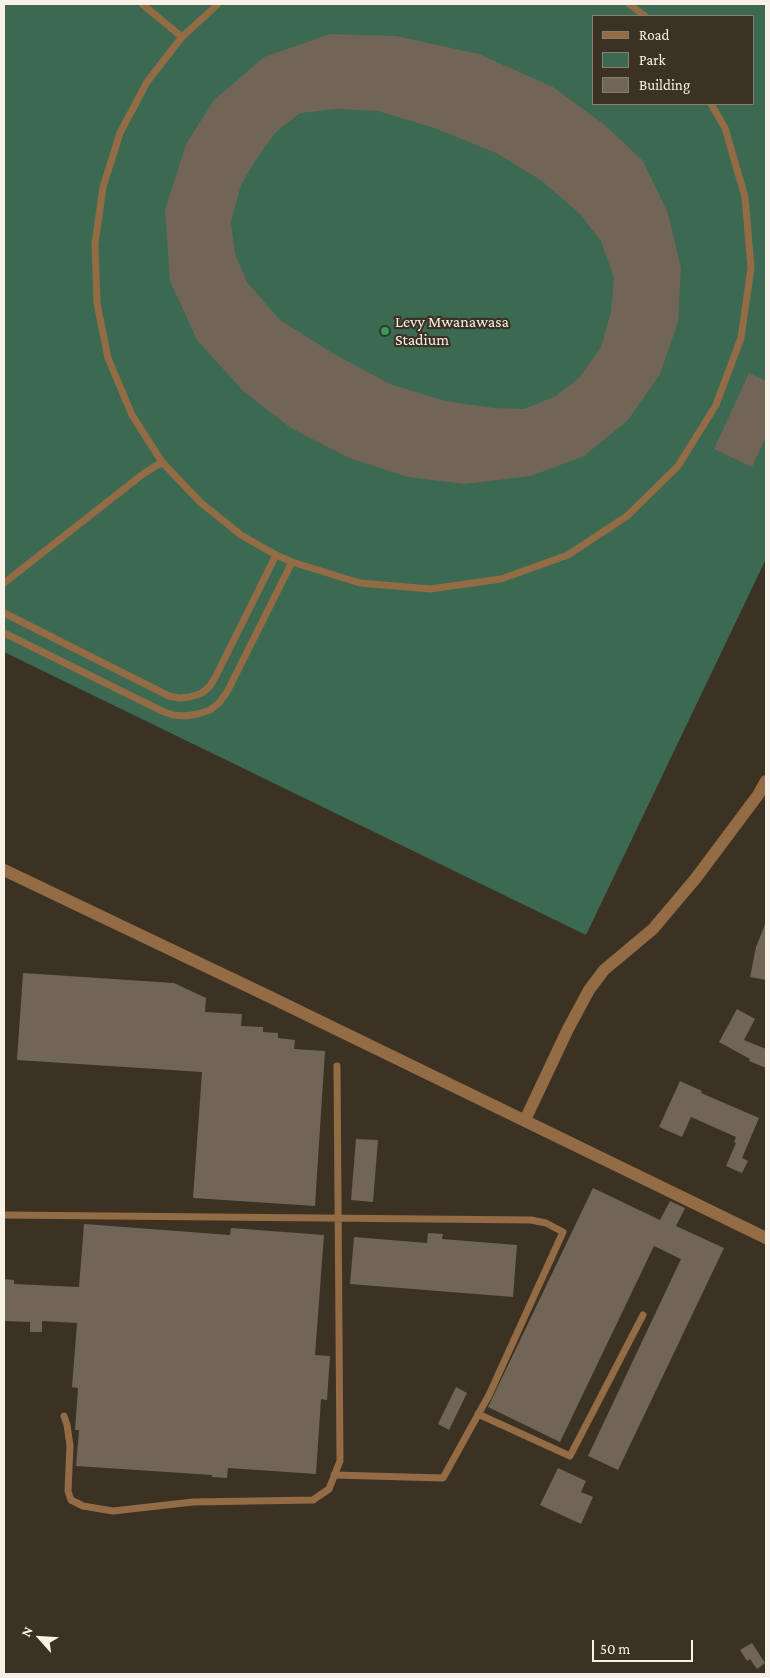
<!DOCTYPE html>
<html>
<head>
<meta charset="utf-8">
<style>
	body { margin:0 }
	#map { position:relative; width:770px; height:1678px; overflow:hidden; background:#3b3223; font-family:"Crimson Pro",serif }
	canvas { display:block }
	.frame { position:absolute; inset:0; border:5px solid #f7f1e8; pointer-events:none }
	.legend { position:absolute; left:592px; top:15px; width:162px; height:90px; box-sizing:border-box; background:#3b3223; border:1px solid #867e72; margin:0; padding:6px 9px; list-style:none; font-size:15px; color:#f7f1e8 }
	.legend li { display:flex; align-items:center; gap:10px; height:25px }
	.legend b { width:25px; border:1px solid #867e72 }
	.north { position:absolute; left:15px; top:1613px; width:50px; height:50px; -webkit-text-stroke:4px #3b3223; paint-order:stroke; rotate:296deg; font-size:14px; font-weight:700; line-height:20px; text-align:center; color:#f7f1e8 }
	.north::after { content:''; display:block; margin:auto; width:18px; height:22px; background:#f7f1e8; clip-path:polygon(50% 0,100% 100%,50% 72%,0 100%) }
	.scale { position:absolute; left:592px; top:1640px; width:101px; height:22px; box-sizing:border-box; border:2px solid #f7f1e8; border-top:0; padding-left:6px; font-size:15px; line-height:18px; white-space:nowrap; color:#f7f1e8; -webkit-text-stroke:4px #3b3223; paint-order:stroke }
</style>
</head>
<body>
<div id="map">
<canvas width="770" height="1678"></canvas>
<div class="frame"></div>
<ul class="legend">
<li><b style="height:6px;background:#936b45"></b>Road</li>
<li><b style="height:14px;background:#3c6951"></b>Park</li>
<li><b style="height:14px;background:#706556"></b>Building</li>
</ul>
<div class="north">N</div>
<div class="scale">50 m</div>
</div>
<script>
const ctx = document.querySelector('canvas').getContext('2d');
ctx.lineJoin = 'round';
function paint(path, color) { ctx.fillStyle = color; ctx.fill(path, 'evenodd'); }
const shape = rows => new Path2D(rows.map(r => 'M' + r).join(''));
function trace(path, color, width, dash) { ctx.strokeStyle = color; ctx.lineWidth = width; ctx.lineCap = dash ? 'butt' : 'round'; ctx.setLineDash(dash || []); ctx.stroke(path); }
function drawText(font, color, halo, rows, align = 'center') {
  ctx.font = font + ' "Crimson Pro",serif'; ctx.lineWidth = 4.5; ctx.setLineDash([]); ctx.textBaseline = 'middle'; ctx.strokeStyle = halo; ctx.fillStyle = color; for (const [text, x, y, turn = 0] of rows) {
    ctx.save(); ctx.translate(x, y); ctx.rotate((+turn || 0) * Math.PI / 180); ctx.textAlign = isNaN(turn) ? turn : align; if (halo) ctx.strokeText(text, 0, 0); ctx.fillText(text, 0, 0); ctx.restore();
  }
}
paint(shape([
	[4,4,766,4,766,559,586,935,4,652],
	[594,16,754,16,754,104,594,104]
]), '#3c6951');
paint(shape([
	[330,34,396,36,479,54,553,87,606,126,643,161,668,213,681,268,678,322,660,374,628,420,584,456,531,476,465,484,408,477,349,458,291,428,243,391,197,340,170,281,165,210,186,144,214,100,264,57],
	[337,109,378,111,437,129,496,153,542,181,580,214,601,241,614,278,611,312,601,347,579,378,556,396,524,409,494,408,445,401,390,384,334,354,279,319,247,282,235,254,231,222,241,185,257,158,276,132,300,113],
	[749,373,766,381,766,437,752,467,714,449],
	[766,922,766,980,750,977,756,947],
	[23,973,174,983,206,998,205,1012,242,1014,241,1026,263,1027,263,1032,278,1033,278,1038,295,1040,294,1049,325,1051,315,1206,193,1198,202,1072,17,1060],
	[737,1009,755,1019,744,1040,766,1049,766,1068,749,1061,750,1059,719,1042],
	[680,1081,702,1091,701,1093,759,1118,742,1158,748,1161,742,1173,726,1166,736,1143,734,1142,736,1137,691,1117,682,1137,659,1127],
	[356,1139,378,1140,373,1202,351,1200],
	[593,1188,660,1220,670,1201,685,1208,676,1226,724,1248,618,1470,588,1456,681,1259,654,1246,560,1442,488,1407],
	[84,1224,230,1235,231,1228,324,1235,315,1355,330,1356,327,1400,321,1399,316,1474,228,1468,227,1478,212,1477,212,1475,76,1466,79,1430,75,1430,78,1388,72,1387,77,1323,42,1321,42,1332,30,1332,30,1322,4,1321,4,1279,14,1280,14,1284,79,1287],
	[428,1233,443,1234,442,1239,517,1245,513,1297,350,1284,354,1237,427,1243],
	[456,1387,467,1393,449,1430,438,1424],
	[558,1468,586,1481,581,1492,593,1497,581,1524,540,1505],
	[752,1643,765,1663,757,1669,750,1659,747,1661,740,1650]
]), '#706556');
trace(shape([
	[142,4,182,37],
	[218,4,182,37,147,82,120,133,103,187,95,244,97,303,108,358,132,415,162,462,200,502,241,535,276,555,292,562,360,583,430,589,501,579,568,555,627,516,678,466,716,405,741,338,751,268,745,197,725,128,711,104],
	[629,4,645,16],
	[4,583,143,474,162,462],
	[4,613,169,696,179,698,190,697,202,693,210,686,216,676,276,555],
	[4,633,162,711,173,715,185,716,198,714,210,710,219,703,227,692,292,562],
	[4,1215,531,1220,546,1223,563,1232,489,1395,443,1478,334,1475],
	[478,1414,570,1456,643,1315],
	[64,1416,67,1425,70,1446,68,1491,71,1500,83,1506,113,1511,193,1502,313,1500,329,1489,340,1461,337,1066]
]), '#936b45', 7);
trace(shape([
	[4,870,268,996,766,1238],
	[525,1120,568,1029,589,990,604,970,653,929,696,878,758,795,766,781]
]), '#936b45', 12);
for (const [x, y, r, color] of [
	[385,331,5,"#2e9e5b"]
]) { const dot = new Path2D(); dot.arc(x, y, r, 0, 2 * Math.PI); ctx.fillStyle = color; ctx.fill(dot); trace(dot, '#3b3223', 2); }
drawText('16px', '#f7f1e8', '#3b3223', [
	["Levy Mwanawasa",395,322],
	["Stadium",395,340]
], 'left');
</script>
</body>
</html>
